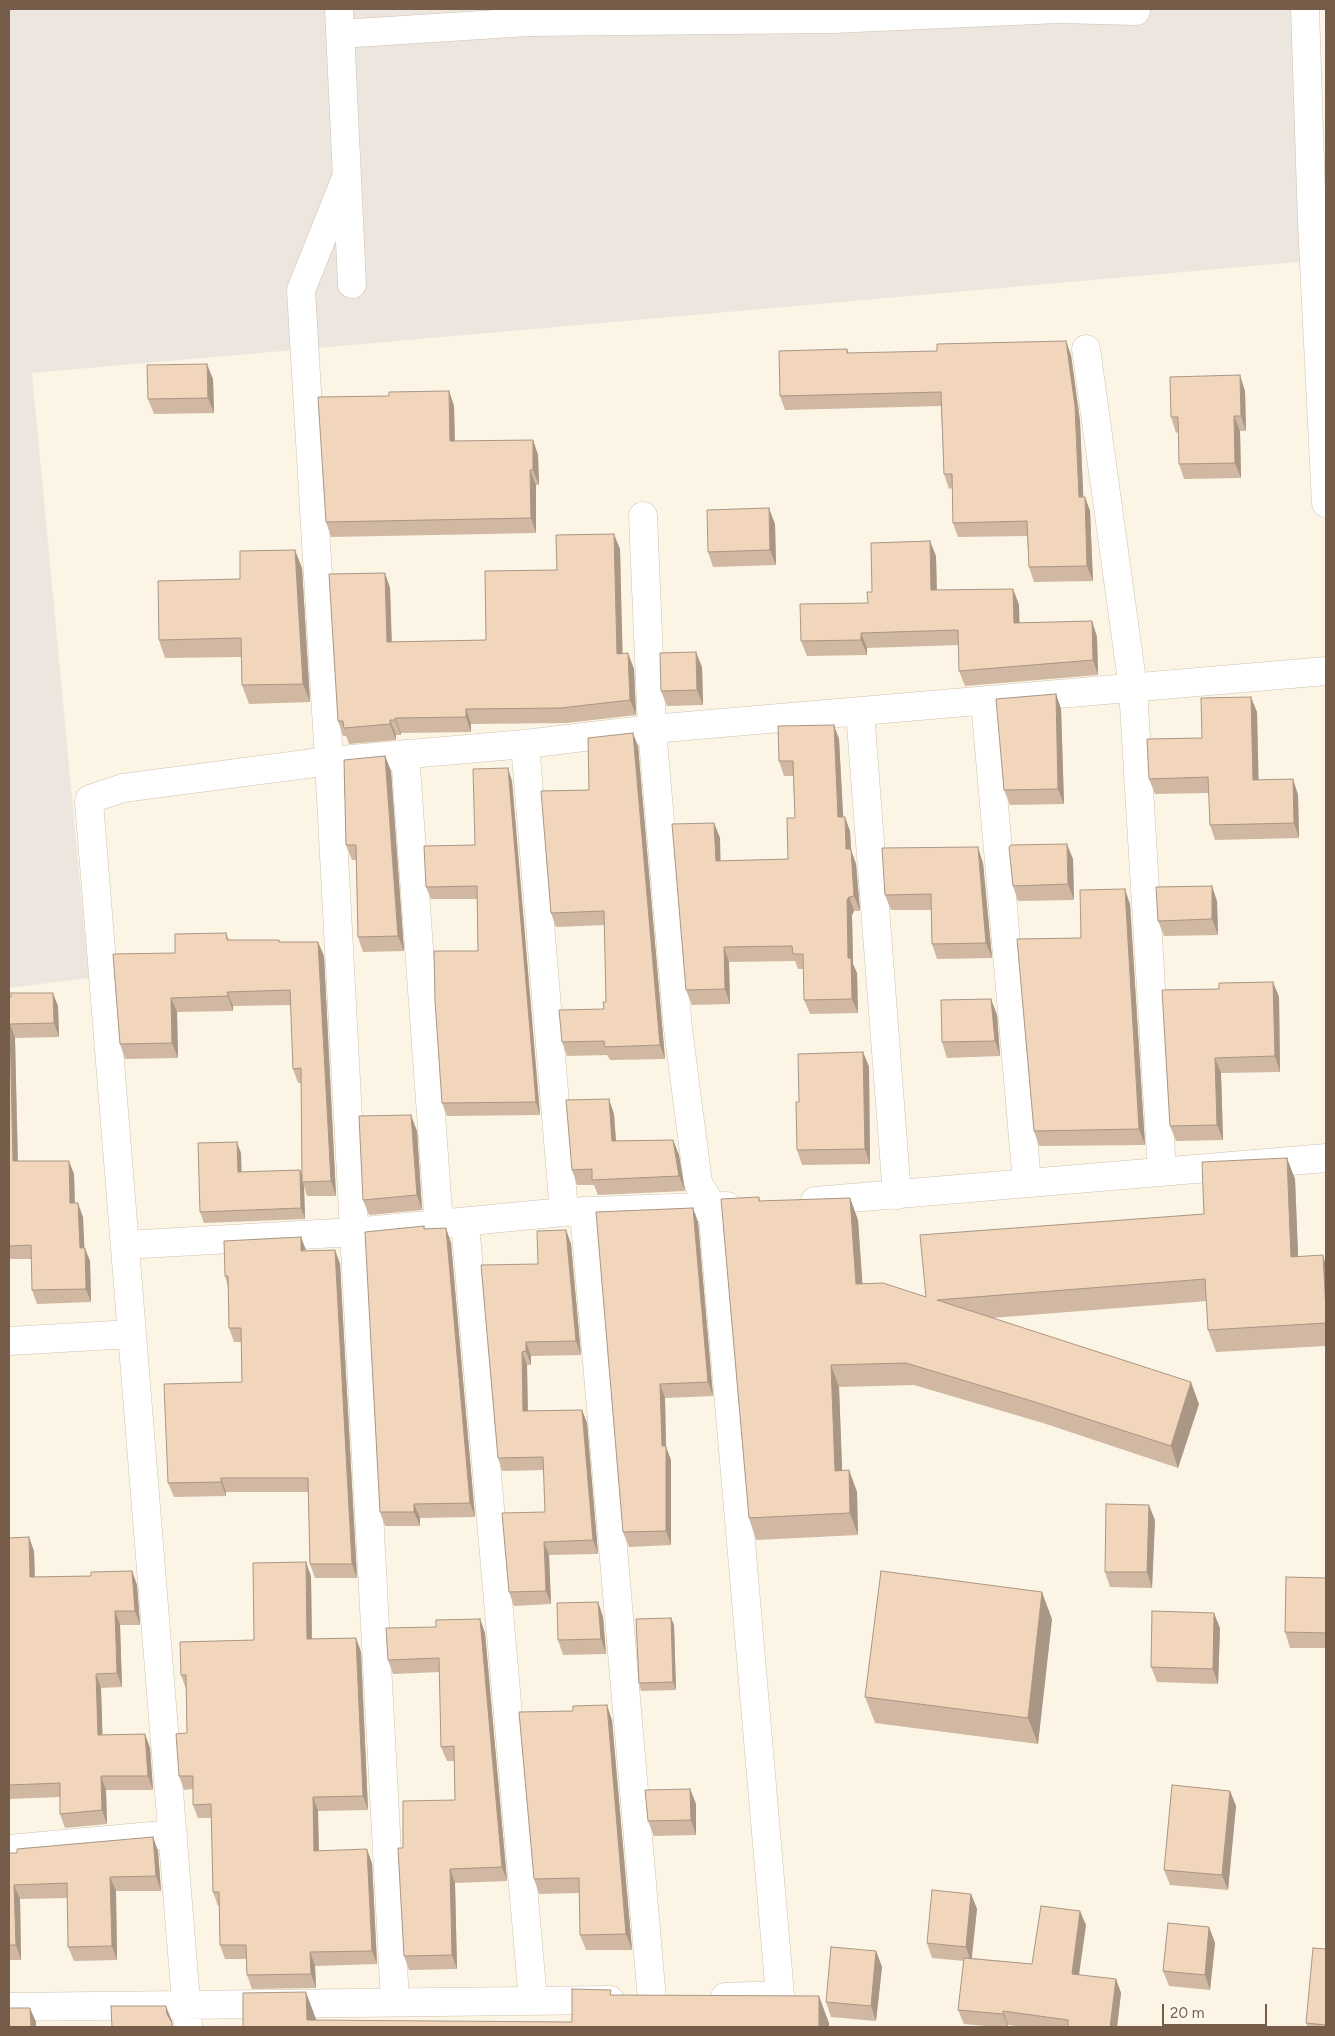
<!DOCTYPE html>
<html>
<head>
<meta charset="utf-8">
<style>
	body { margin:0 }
	#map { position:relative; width:1335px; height:2036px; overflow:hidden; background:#fcf5e5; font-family:Figtree,sans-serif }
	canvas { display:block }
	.frame { position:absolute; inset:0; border:10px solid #765d4a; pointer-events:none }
	.scale { position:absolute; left:1162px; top:2004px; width:105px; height:22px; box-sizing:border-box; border:2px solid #765d4a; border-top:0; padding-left:6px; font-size:15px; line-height:18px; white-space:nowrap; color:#765d4a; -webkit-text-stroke:4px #fff9eb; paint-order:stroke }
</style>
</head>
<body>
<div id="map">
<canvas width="1335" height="2036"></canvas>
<div class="frame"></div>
<div class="scale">20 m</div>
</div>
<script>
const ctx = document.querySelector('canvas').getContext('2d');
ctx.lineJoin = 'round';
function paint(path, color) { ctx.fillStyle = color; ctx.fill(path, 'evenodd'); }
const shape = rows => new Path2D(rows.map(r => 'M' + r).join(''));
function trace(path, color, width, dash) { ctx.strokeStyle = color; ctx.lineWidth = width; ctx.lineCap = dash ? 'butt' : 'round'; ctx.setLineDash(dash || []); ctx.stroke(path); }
paint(shape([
	[9,9,1313,9,1309,261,32,373,89,978,9,988]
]), '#ece6df');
const minor = shape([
	[339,9,352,284],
	[340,34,528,22,833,19,1059,9,1136,11,1136,9],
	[346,178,301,290,329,761,395,2002],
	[1086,349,1133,688,1162,1172],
	[643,516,652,729,678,1029,698,1183,712,1206,780,1995,725,1997],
	[985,701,1027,1183],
	[860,712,897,1195],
	[525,744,564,1212],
	[405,754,439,1225],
	[815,1201,1326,1158],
	[584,1211,652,2000],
	[465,1223,533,2000],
	[125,1245,354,1232,564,1212,727,1206],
	[9,1341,132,1334],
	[9,1849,173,1834],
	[9,2007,610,2000],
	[188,2027,89,802,90,799,123,788,329,761,525,744,652,729,1326,671]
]);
const tertiary = shape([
	[1305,9,1312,223,1326,503]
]);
trace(minor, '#d0c0ae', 29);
trace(tertiary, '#d0c0ae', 29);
trace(minor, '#fff', 28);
trace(tertiary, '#fff', 28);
paint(shape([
	[847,349,849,353,1071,355,1080,421,1083,497,1085,497,1090,511,1093,581,1034,582,1029,567,1027,536,958,537,953,523,952,488,949,489,944,474,941,406,785,410,780,396],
	[213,379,214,413,154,414,148,399],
	[449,391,454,406,455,441,533,440,538,455,539,485,536,485,536,533,331,537,326,522,389,396],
	[1245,391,1246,431,1240,431,1241,478,1184,479,1179,464,1178,432,1176,433,1171,417],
	[775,524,776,565,713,567,708,552],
	[620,549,622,654,634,669,636,715,567,723,471,724,471,732,401,733,401,735,396,735,396,740,349,744,346,736,343,736,338,721,385,573,390,588,392,642,486,640,557,570],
	[936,556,937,590,1013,589,1019,605,1019,623,1092,621,1097,637,1098,675,965,686,959,671,959,645,867,648,867,655,807,656,801,641,868,603,872,592],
	[302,568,310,702,249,704,242,685,241,657,165,658,159,640,240,579],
	[702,667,703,705,667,706,661,691],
	[1056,694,1061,709,1064,804,1010,805,1004,790],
	[1257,712,1258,780,1293,779,1298,795,1299,838,1215,840,1210,825,1209,793,1155,794,1149,779,1202,738],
	[839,739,843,817,850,831,851,850,856,864,860,911,854,911,852,915,853,964,857,973,858,1013,810,1014,804,1000,804,969,798,969,795,961,729,962,730,1004,692,1005,686,990,714,823,720,838,720,861,788,859,795,818,793,776,784,776,779,761],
	[638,746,665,1059,610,1060,607,1055,567,1056,562,1042,604,1009,606,1002,605,925,556,927,551,913,589,790],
	[385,756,391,771,404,951,363,952,358,937,356,860,352,860,346,845],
	[512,781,540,1115,447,1116,442,1103,478,951,477,899,431,899,426,887,475,845],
	[1073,859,1074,900,1018,901,1013,886],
	[983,863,992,958,937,959,932,944,931,910,891,910,885,895],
	[1217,901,1218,935,1164,936,1158,921],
	[1130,904,1145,1145,1039,1146,1034,1131,1081,938],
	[226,933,229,940,279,940,280,942,318,942,324,956,336,1196,307,1196,304,1186,305,1219,204,1223,200,1212,241,1153,241,1172,300,1170,302,1177,301,1083,298,1083,293,1069,291,1005,233,1006,233,1011,177,1012,178,1058,125,1059,120,1044,175,953],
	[1273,982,1279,997,1280,1072,1221,1073,1223,1140,1176,1141,1170,1126,1219,989],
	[9,997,58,1006,59,1037,15,1038,18,1161,74,1174,75,1203,83,1217,84,1248,90,1261,91,1302,37,1304,32,1290,32,1259,9,1259],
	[997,1015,1000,1056,947,1058,942,1042],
	[863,1052,869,1067,870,1164,802,1165,797,1150,799,1102],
	[614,1114,616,1141,673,1140,679,1155,685,1191,598,1195,594,1185,577,1185,572,1170],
	[417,1131,422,1210,369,1215,363,1200],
	[1295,1179,1298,1256,1326,1265,1326,1346,1216,1352,1208,1330,1207,1301,992,1318,1199,1404,1178,1468,1043,1423,914,1385,839,1387,842,1470,849,1470,857,1492,858,1535,756,1540,749,1518,759,1197,760,1201,850,1198,858,1220,862,1283,926,1297,1204,1214],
	[693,1208,698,1222,713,1396,665,1398,666,1447,671,1460,671,1545,629,1547,623,1532],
	[424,1226,425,1229,446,1228,451,1243,475,1517,420,1518,420,1526,385,1526,380,1512],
	[566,1230,571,1244,581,1355,531,1356,531,1365,527,1365,528,1411,582,1410,587,1423,598,1554,549,1555,551,1604,514,1606,509,1592,545,1512,544,1470,502,1471,498,1458,538,1264],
	[335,1250,340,1264,357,1578,315,1578,310,1564,308,1492,226,1492,226,1496,174,1497,168,1483,242,1382,241,1342,234,1342,229,1328,228,1287,225,1276,306,1251],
	[1155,1520,1152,1588,1110,1587,1105,1572],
	[9,1538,34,1551,35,1577,91,1576,132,1571,137,1585,140,1625,120,1625,122,1687,101,1688,102,1735,145,1734,150,1748,153,1790,106,1790,107,1824,65,1828,60,1814,60,1797,9,1799],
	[311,1576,312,1639,356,1638,361,1652,368,1810,318,1811,319,1851,372,1863,377,1964,315,1966,316,1988,252,1989,247,1975,246,1959,225,1959,220,1945,219,1906,218,1906,213,1892,211,1818,198,1818,193,1805,193,1789,184,1790,179,1776,187,1733,186,1689,181,1675,254,1640],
	[1326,1578,1326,1648,1290,1648,1285,1632],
	[598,1602,603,1617,606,1654,563,1655,558,1640],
	[671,1618,674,1625,676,1690,641,1691,639,1683],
	[480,1619,485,1633,507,1881,455,1883,457,1969,409,1970,404,1956,403,1848,455,1800,454,1761,447,1761,441,1747,440,1672,393,1674,388,1660,436,1627],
	[1052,1619,1038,1744,875,1723,865,1697],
	[1220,1628,1218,1684,1157,1682,1151,1667],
	[612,1720,632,1950,586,1950,580,1935,579,1893,539,1894,534,1879],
	[690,1789,696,1804,696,1835,654,1836,648,1821],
	[1230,1791,1236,1806,1228,1890,1170,1885,1164,1870],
	[153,1837,158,1851,161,1891,116,1891,117,1960,74,1961,68,1947,68,1898,20,1899,21,1960,9,1960,9,1853,17,1853],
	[971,1894,977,1909,972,1958,1032,1964,1086,1925,1079,1975,1116,1979,1121,1993,1117,2027,1025,2027,1008,2025,1008,2027,996,2027,964,2024,958,2010,964,1961,932,1958,927,1943],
	[1209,1927,1215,1943,1210,1990,1169,1986,1163,1971],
	[1326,1949,1326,2027,1308,2027,1306,2023],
	[876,1951,882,1967,876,2021,831,2017,826,2002]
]), '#d0b8a2');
paint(shape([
	[1066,341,1071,355,1080,421,1084,511,1079,497],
	[207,364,213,379,214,413,208,398],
	[1240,375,1245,391,1246,431,1241,416],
	[449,391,454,406,455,456,450,441],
	[1234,416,1240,431,1241,478,1235,463],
	[533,440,538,455,539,485,533,470],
	[530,470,536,485,536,533,531,518],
	[1085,497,1090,511,1093,581,1087,566],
	[769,508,775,524,776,565,770,550],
	[614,534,620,549,623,669,617,654],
	[930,541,936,556,937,605,931,590],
	[295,550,302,568,310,702,303,684],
	[385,573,390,588,392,658,387,642],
	[1013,589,1019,605,1020,638,1014,623],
	[1092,621,1097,637,1098,675,1093,660],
	[861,633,867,648,867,655,861,640],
	[696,652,702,667,703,705,697,690],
	[628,653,634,669,636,715,630,700],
	[1056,694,1061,709,1064,804,1058,789],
	[1251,697,1257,712,1259,795,1253,780],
	[466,709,471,724,471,732,466,717],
	[395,718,401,733,401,735,395,720],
	[390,720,396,735,396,740,390,724],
	[834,725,839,739,844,831,838,817],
	[633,733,638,746,665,1059,660,1045],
	[385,756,391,771,404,951,398,936],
	[508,768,512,781,540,1115,536,1102],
	[1293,779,1298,795,1299,838,1294,823],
	[845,817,850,831,851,850,856,864,860,911,854,896,846,849],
	[714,823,720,838,721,876,716,861],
	[1067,844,1073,859,1074,900,1068,884],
	[978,847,983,863,992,958,986,943],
	[1212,886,1217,901,1218,935,1212,919],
	[1125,889,1130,904,1145,1145,1139,1129],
	[849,897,854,911,852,915,853,964,857,973,858,1013,852,999,848,958,847,900],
	[318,942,324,956,336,1196,331,1181],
	[724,947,729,962,730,1004,725,989],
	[1273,982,1279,997,1280,1072,1275,1056],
	[227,992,233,1006,233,1011,228,996],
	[53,993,58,1006,59,1037,54,1023],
	[171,998,177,1012,178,1058,172,1043],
	[991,999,997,1015,1000,1056,995,1041],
	[10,1024,15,1038,18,1175,13,1161],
	[863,1052,869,1067,870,1164,865,1149],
	[1215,1058,1221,1073,1223,1140,1217,1125],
	[609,1099,614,1114,617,1156,612,1141],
	[411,1115,417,1131,422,1210,417,1195],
	[673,1140,679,1155,685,1191,679,1176],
	[237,1142,241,1153,242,1183,238,1172],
	[1287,1158,1295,1179,1299,1278,1291,1257],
	[69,1161,74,1174,75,1217,70,1203],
	[300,1170,304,1181,302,1182,304,1186,305,1219,301,1208],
	[850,1198,858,1220,864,1305,856,1284],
	[78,1203,83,1217,85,1261,80,1248],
	[693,1208,698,1222,713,1396,708,1382],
	[446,1228,451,1243,475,1517,470,1503],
	[566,1230,571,1244,581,1355,576,1341],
	[301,1237,306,1250,301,1251],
	[85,1248,90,1261,91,1302,86,1289],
	[335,1250,340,1264,357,1578,352,1564],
	[1323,1255,1326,1265,1326,1311],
	[526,1342,531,1356,531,1365,526,1351],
	[522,1352,527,1365,528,1425,523,1411],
	[831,1365,839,1387,843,1492,835,1471],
	[1191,1382,1199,1404,1178,1468,1171,1446],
	[660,1384,665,1398,666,1447,671,1460,671,1545,666,1531,662,1446],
	[582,1410,587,1423,598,1554,593,1540],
	[849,1470,857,1492,858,1535,850,1513],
	[221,1478,226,1492,226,1496,221,1482],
	[414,1504,420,1518,420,1526,414,1512],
	[1149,1505,1155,1520,1152,1588,1147,1572],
	[29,1537,34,1551,35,1591,30,1577],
	[544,1542,549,1555,551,1604,546,1591],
	[306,1562,311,1576,312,1653,307,1639],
	[132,1571,137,1585,140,1625,135,1611],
	[1042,1592,1052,1619,1038,1744,1028,1718],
	[598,1602,603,1617,606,1654,601,1639],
	[115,1611,120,1625,122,1687,117,1673],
	[1214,1613,1220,1628,1218,1684,1213,1669],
	[671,1618,674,1625,676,1690,673,1682],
	[480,1619,485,1633,507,1881,502,1867],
	[356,1638,361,1652,368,1810,363,1796],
	[96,1674,101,1688,103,1749,98,1735],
	[607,1705,612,1720,632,1950,626,1934],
	[145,1734,150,1748,153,1790,148,1776],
	[101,1776,106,1790,107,1824,102,1810],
	[690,1789,696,1804,696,1835,691,1820],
	[1230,1791,1236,1806,1228,1890,1222,1875],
	[313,1797,318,1811,319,1865,314,1851],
	[153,1837,158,1851,161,1891,156,1876],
	[367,1849,372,1863,377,1964,372,1951],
	[450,1869,455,1883,457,1969,452,1955],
	[110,1877,116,1891,117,1960,112,1946],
	[14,1885,20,1899,21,1960,16,1945],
	[971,1894,977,1909,971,1962,966,1947],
	[1080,1911,1086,1925,1077,1988,1072,1974],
	[1209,1927,1215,1943,1210,1990,1205,1975],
	[876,1951,882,1967,876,2021,871,2006],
	[310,1952,315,1966,316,1988,311,1974],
	[1116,1979,1121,1993,1117,2027,1110,2027],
	[306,1992,316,2019,316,2027,307,2020],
	[819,1996,829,2023,829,2027,819,2027],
	[166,2006,172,2021,172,2027,167,2014],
	[30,2008,36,2022,36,2027,31,2027],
	[1003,2011,1008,2025,1008,2027,1003,2014]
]), '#a99684');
const building = shape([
	[1066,341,1075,406,1079,497,1085,497,1087,566,1029,567,1027,521,953,523,952,474,944,474,941,392,780,396,779,351,847,349,847,353,937,351,937,344,1066,341],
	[207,364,208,398,148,399,147,365,207,364],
	[1240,375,1241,416,1234,416,1235,463,1179,464,1178,417,1171,417,1170,377,1240,375],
	[449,391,450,441,533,440,533,470,530,470,531,518,326,522,318,397,389,396,389,392,449,391],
	[769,508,770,550,708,552,707,510,769,508],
	[614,534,617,654,628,653,630,700,561,708,466,709,466,717,395,718,395,720,390,720,390,724,344,728,343,721,338,721,329,574,385,573,387,642,486,640,485,571,557,570,556,535,614,534],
	[930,541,931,590,1013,589,1014,623,1092,621,1093,660,959,671,958,630,861,633,861,640,801,641,800,604,868,603,867,592,872,592,871,543,930,541],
	[295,550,303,684,242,685,241,638,159,640,158,581,240,579,240,551,295,550],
	[696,652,697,690,661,691,660,653,696,652],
	[1056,694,1058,789,1004,790,996,699,1056,694],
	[1251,697,1253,780,1293,779,1294,823,1210,825,1208,777,1149,779,1147,739,1202,738,1201,698,1251,697],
	[834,725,838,817,845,817,846,849,851,849,854,896,849,897,847,900,848,958,851,958,852,999,804,1000,803,954,793,954,792,946,724,947,725,989,686,990,672,824,714,823,716,861,788,859,787,818,795,818,793,761,779,761,778,726,834,725],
	[633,733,660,1045,605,1047,604,1041,562,1042,559,1010,604,1009,603,1002,606,1002,604,911,551,913,541,791,589,790,588,738,633,733],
	[385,756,398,936,358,937,356,845,346,845,344,760,385,756],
	[508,768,536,1102,442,1103,435,1001,434,951,478,951,477,886,426,887,424,846,475,845,473,769,508,768],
	[1067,844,1068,884,1013,886,1009,847,1011,845,1067,844],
	[978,847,986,943,932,944,931,894,885,895,882,848,978,847],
	[1212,886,1212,919,1158,921,1156,887,1212,886],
	[1125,889,1139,1129,1034,1131,1017,939,1081,938,1080,890,1125,889],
	[226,933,227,940,279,940,279,942,318,942,331,1181,302,1182,301,1068,293,1069,290,990,227,992,228,996,171,998,172,1043,120,1044,113,954,175,953,175,934,226,933],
	[1273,982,1275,1056,1215,1058,1217,1125,1170,1126,1162,990,1219,989,1219,983,1273,982],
	[11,993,53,993,54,1023,10,1024,13,1161,69,1161,70,1203,78,1203,80,1248,85,1248,86,1289,32,1290,31,1245,9,1246,9,997,11,997,11,993],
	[991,999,995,1041,942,1042,941,1000,991,999],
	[863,1052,865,1149,797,1150,796,1102,799,1102,798,1054,863,1052],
	[609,1099,612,1141,673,1140,679,1176,592,1180,592,1169,572,1170,566,1100,609,1099],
	[411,1115,417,1195,363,1200,359,1116,411,1115],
	[237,1142,238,1172,300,1170,301,1208,200,1212,198,1143,237,1142],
	[1287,1158,1291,1257,1323,1255,1326,1311,1326,1323,1208,1330,1205,1279,937,1300,1191,1382,1171,1446,1035,1402,906,1363,831,1365,835,1471,849,1470,850,1513,749,1518,721,1199,759,1197,759,1201,850,1198,856,1284,883,1283,926,1297,920,1235,1204,1214,1202,1162,1287,1158],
	[693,1208,708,1382,660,1384,662,1446,666,1446,666,1531,623,1532,596,1212,693,1208],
	[424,1226,424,1229,446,1228,470,1503,414,1504,414,1512,380,1512,365,1232,424,1226],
	[566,1230,576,1341,526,1342,526,1351,522,1352,523,1411,582,1410,593,1540,544,1542,546,1591,509,1592,502,1513,545,1512,543,1457,498,1458,481,1265,538,1264,537,1231,566,1230],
	[301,1237,301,1251,335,1250,352,1564,310,1564,308,1478,221,1478,221,1482,168,1483,164,1384,242,1382,241,1328,229,1328,228,1276,225,1276,224,1241,301,1237],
	[1106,1504,1149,1505,1147,1572,1105,1572,1106,1504],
	[29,1537,30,1577,91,1576,91,1572,132,1571,135,1611,115,1611,117,1673,96,1674,98,1735,145,1734,148,1776,101,1776,102,1810,60,1814,60,1783,9,1785,9,1538,29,1537],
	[306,1562,307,1639,356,1638,363,1796,313,1797,314,1851,367,1849,372,1951,310,1952,311,1974,247,1975,246,1945,220,1945,219,1892,213,1892,211,1804,193,1805,193,1776,179,1776,176,1734,187,1733,186,1675,181,1675,180,1642,254,1640,253,1563,306,1562],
	[881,1571,1042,1592,1028,1718,865,1697,881,1571],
	[1286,1577,1326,1578,1326,1633,1285,1632,1286,1577],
	[598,1602,601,1639,558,1640,557,1603,598,1602],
	[1152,1611,1214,1613,1213,1669,1151,1667,1152,1611],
	[671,1618,673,1682,639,1683,636,1619,671,1618],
	[480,1619,502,1867,450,1869,452,1955,404,1956,398,1848,403,1848,403,1801,455,1800,454,1746,441,1747,439,1658,388,1660,386,1628,436,1627,436,1620,480,1619],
	[607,1705,626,1934,580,1935,579,1878,534,1879,519,1712,573,1711,573,1706,607,1705],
	[1172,1785,1230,1791,1222,1875,1164,1870,1172,1785],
	[690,1789,691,1820,648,1821,645,1790,690,1789],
	[153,1837,156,1876,110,1877,112,1946,68,1947,67,1883,14,1885,16,1945,9,1945,9,1853,17,1853,17,1849,153,1837],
	[932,1890,971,1894,966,1947,927,1943,932,1890],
	[1041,1906,1080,1911,1072,1974,1116,1979,1110,2027,1068,2027,1068,2020,1003,2011,1003,2014,958,2010,964,1958,1032,1964,1041,1906],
	[1168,1923,1209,1927,1205,1975,1163,1971,1168,1923],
	[831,1947,876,1951,871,2006,826,2002,831,1947],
	[1313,1948,1326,1949,1326,2025,1306,2023,1313,1948],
	[572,1989,611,1990,610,1995,819,1996,819,2027,243,2027,243,1993,306,1992,307,2020,572,2022,572,1989],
	[111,2006,166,2006,167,2014,172,2023,172,2027,112,2027,111,2006],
	[9,2008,30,2008,31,2027,9,2027,9,2008]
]);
paint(building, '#f2d6bc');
trace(building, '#a99684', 1);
</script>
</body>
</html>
